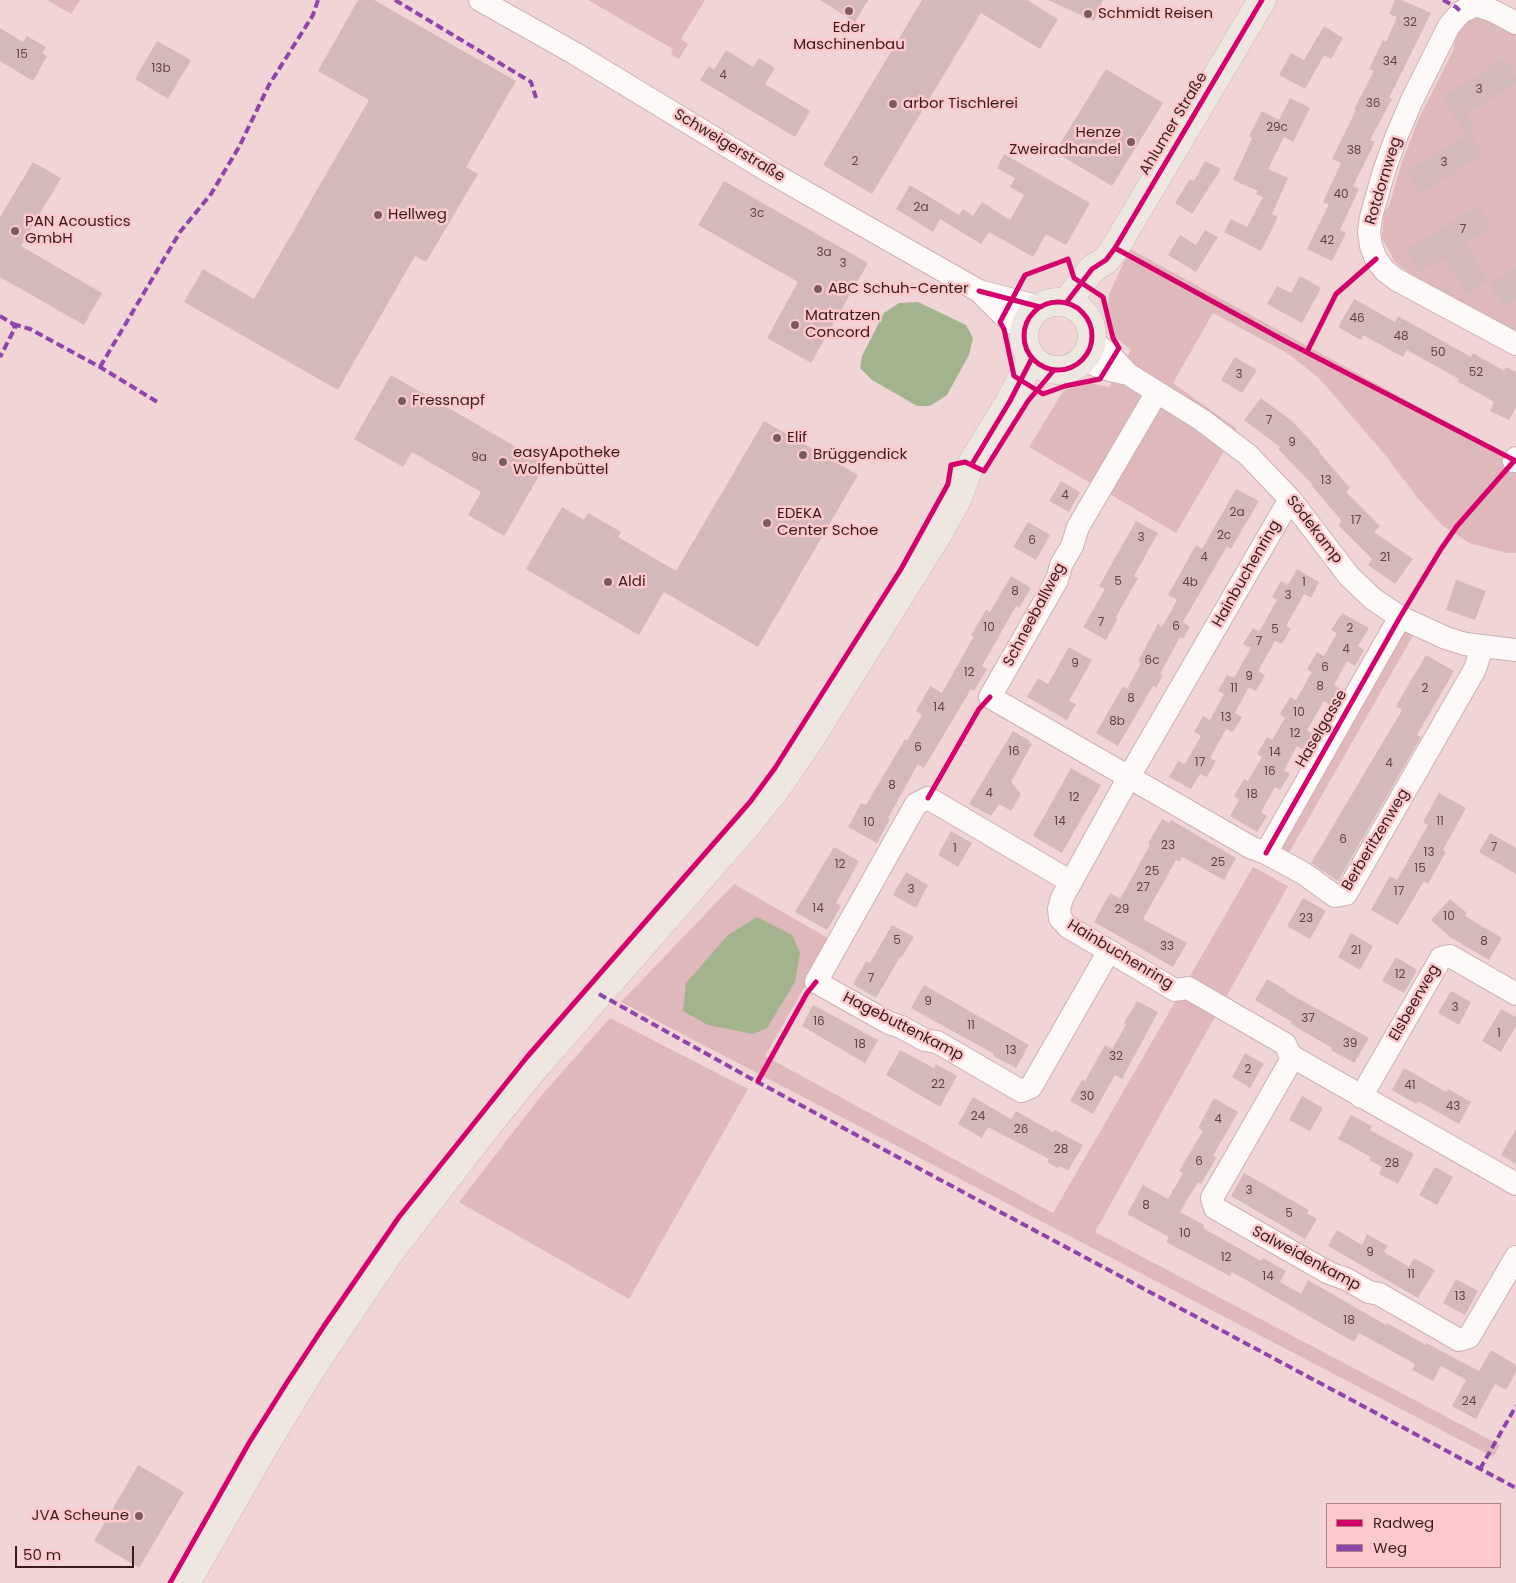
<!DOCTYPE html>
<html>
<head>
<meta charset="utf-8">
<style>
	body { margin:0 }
	#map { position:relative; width:1516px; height:1583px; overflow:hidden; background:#f1d5d6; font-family:Poppins,sans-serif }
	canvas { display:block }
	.legend { position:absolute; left:1326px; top:1503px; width:175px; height:65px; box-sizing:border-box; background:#fdc9cb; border:1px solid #af8385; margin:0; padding:6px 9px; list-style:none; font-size:15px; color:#3a1b1d }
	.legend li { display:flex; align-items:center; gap:10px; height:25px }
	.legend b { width:25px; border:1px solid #af8385 }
	.scale { position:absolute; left:15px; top:1546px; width:119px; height:22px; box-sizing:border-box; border:2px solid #3a1b1d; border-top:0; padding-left:6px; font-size:15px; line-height:18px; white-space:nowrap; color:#3a1b1d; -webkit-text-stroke:4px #fdc9cb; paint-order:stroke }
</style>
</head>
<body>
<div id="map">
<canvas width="1516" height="1583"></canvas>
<ul class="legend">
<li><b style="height:6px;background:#d6006c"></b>Radweg</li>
<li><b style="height:6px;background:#8e44ad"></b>Weg</li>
</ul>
<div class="scale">50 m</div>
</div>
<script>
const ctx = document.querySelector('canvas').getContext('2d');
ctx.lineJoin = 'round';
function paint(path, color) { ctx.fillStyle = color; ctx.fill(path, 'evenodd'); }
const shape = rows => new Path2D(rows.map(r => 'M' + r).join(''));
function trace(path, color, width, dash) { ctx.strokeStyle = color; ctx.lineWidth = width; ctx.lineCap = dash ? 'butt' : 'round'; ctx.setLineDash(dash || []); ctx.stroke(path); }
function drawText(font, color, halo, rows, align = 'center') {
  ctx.font = font + ' Poppins,sans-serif'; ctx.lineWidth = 5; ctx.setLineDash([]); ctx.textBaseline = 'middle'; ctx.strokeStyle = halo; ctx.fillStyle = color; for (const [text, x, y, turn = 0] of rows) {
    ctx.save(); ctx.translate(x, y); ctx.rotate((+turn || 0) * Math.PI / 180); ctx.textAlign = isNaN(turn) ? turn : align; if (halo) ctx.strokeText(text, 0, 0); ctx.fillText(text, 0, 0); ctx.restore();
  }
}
paint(shape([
	[47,0,80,0,71,14],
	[588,0,705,0,681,39,688,44,679,59,671,54,673,49],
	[1476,18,1483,19,1516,35,1516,331,1410,274,1395,262,1382,238,1384,212,1389,206,1401,165,1419,118,1454,49,1455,38,1462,24],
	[1130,249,1516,460,1516,553,1507,553,1469,543,1442,525,1416,496,1386,456,1319,378,1287,353,1213,313,1173,383,1237,429,1176,533,1029,447,1064,390,1090,383,1109,387,1131,350,1115,337,1108,305,1109,294],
	[1401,624,1415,632,1282,865,1267,856],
	[1253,867,1288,886,1095,1232,1500,1445,1493,1457,621,1002,734,884,831,940,765,1056,1053,1213],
	[610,1018,748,1089,629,1299,459,1202,541,1096]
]), '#deb8ba');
paint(shape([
	[918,302,966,325,973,338,969,355,947,395,930,406,917,406,872,380,860,368,862,356,884,313,899,303],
	[757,917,792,935,800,953,795,982,767,1028,753,1034,708,1025,683,1011,686,983,728,935]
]), '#a3b38d');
paint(shape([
	[358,0,374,0,516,81,466,167,478,174,426,262,415,256,338,390,184,302,203,269,254,299,369,100,318,71],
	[820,0,868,0,855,22],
	[922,0,1027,0,1058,19,1040,49,981,13,872,194,823,165],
	[1048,0,1103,0,1094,21],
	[1395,0,1402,0,1431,13,1389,98,1392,99,1370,140,1375,142,1353,186,1359,189,1340,230,1346,233,1332,261,1307,249,1329,204,1323,202,1341,163,1332,159,1356,110,1354,109,1374,71,1369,69,1383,40,1386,42,1397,17,1389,14],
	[1324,26,1343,38,1331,59,1324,55,1305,89,1279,75,1291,53,1304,60],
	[0,28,23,42,27,36,46,47,42,53,47,56,33,81,0,61],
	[157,41,191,60,168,99,135,79],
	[726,50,753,67,759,58,775,68,765,84,810,111,795,137,700,80,709,66,714,70],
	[1504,58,1516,77,1516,83,1467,114,1477,130,1470,134,1483,154,1420,194,1406,172,1466,135,1442,97],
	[1106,69,1163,103,1112,186,1055,152],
	[1290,98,1310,108,1293,142,1284,137,1268,169,1288,178,1272,214,1278,217,1261,251,1224,232,1231,219,1247,227,1263,197,1256,194,1258,191,1233,180,1252,138,1249,136,1262,111,1279,120],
	[1004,154,1090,203,1066,245,1046,234,1033,257,989,232,981,244,940,219,933,232,896,209,910,185,959,215,963,209,973,216,982,202,1010,220,1024,195,1010,187,1015,178,997,168],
	[1205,161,1221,169,1192,214,1175,203,1190,179,1194,181],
	[33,162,61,178,21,246,102,293,84,325,0,277,0,217],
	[724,181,868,263,811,363,767,338,798,282,698,225],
	[1478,206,1491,228,1465,244,1489,281,1467,295,1443,258,1419,272,1405,250],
	[1205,230,1218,237,1196,272,1168,255,1180,235,1196,245],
	[1516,267,1516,299,1504,306,1489,284],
	[1300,276,1321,288,1302,323,1267,304,1277,286,1291,293],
	[1354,299,1395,322,1398,316,1471,357,1473,353,1504,371,1506,367,1516,372,1516,407,1509,420,1490,411,1494,402,1457,381,1459,379,1407,350,1403,357,1363,335,1361,340,1338,327],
	[1235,357,1257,370,1242,393,1221,380],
	[391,375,546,464,504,536,468,515,481,492,412,452,403,467,354,439],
	[1261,398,1292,421,1320,451,1319,452,1350,488,1346,492,1380,526,1374,532,1413,559,1395,584,1368,565,1372,559,1338,525,1342,521,1311,485,1312,484,1278,449,1280,447,1244,420],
	[764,421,858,475,758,647,664,592,639,635,526,569,562,507,584,520,588,513,621,532,618,537,676,571],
	[1061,481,1080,492,1069,512,1049,501],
	[1236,489,1259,501,1231,549,1227,546,1183,622,1190,627,1183,639,1180,637,1160,674,1163,675,1156,688,1153,686,1118,746,1096,733,1123,686,1127,689,1141,663,1138,661,1158,624,1162,627,1177,600,1168,595,1196,545,1202,549],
	[1136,521,1158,533,1134,576,1138,578,1116,617,1118,618,1106,640,1083,627,1105,589,1099,586],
	[1028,522,1050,535,1036,560,1013,547],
	[1297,569,1319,582,1311,598,1304,594,1286,626,1291,628,1282,644,1275,641,1258,671,1265,675,1256,691,1249,687,1235,713,1242,717,1233,732,1226,729,1210,758,1216,761,1207,777,1200,774,1191,789,1169,777,1178,761,1185,764,1201,736,1194,732,1203,716,1210,720,1224,694,1218,691,1227,675,1234,678,1251,648,1243,644,1253,628,1259,632,1277,600,1272,597,1281,581,1288,585],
	[1011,576,1031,588,1019,608,1016,606,982,666,987,669,974,691,971,689,924,768,918,764,888,818,890,819,877,843,848,827,861,803,866,805,905,739,907,741,922,715,916,711,930,686,942,693,974,636,971,635,986,610,990,612],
	[1456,580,1486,591,1475,620,1446,610],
	[1342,613,1369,628,1358,646,1364,650,1355,666,1347,661,1334,685,1340,689,1330,705,1324,701,1307,730,1313,734,1304,750,1297,746,1284,770,1290,774,1280,790,1275,787,1261,812,1267,816,1257,832,1230,816,1239,800,1234,796,1244,779,1248,781,1262,757,1257,754,1267,737,1272,740,1285,718,1280,714,1290,697,1296,700,1312,672,1307,669,1317,652,1324,656,1337,633,1331,630],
	[1069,647,1092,660,1069,701,1076,704,1067,720,1027,697,1038,678,1048,684],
	[1426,655,1454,671,1417,735,1421,737,1338,881,1311,863,1402,710,1396,706],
	[1013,731,1030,741,1029,742,1032,744,1011,782,1021,794,1011,811,999,804,991,816,969,804],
	[1071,768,1101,785,1062,853,1033,836],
	[1439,793,1466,808,1443,850,1446,852,1428,884,1424,881,1398,925,1371,910,1390,876,1397,880,1428,825,1423,822],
	[1162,819,1169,823,1171,820,1236,858,1224,880,1182,857,1180,862,1176,860,1143,919,1187,943,1173,967,1094,922,1110,893,1120,899,1150,845,1148,844],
	[951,831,972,843,958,867,938,855],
	[1490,833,1516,848,1516,874,1479,852],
	[834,847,859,861,836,903,841,906,827,930,795,912],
	[906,872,928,885,916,908,893,895],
	[1303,898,1326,911,1310,939,1287,926],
	[1450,899,1467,913,1465,916,1502,938,1489,960,1450,937,1431,920],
	[892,925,914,937,901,958,900,957,876,998,853,984,866,961,870,963],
	[1351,933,1373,946,1360,970,1338,957],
	[1396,957,1417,970,1404,993,1382,981],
	[1267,979,1286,990,1285,991,1369,1038,1354,1063,1331,1050,1332,1048,1291,1024,1292,1022,1255,1000],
	[924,985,1029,1045,1016,1068,993,1056,994,1054,911,1008],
	[1451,991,1471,1002,1459,1025,1438,1013],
	[1137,1001,1158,1012,1122,1079,1115,1075,1093,1114,1070,1101,1082,1080,1085,1081,1105,1045,1112,1049,1126,1025,1124,1023],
	[813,1005,878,1040,865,1063,802,1026],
	[1501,1009,1516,1017,1516,1026,1501,1052,1482,1041],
	[900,1050,934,1068,936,1064,957,1076,940,1107,886,1075],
	[1245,1053,1264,1064,1250,1088,1232,1077],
	[1404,1068,1446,1092,1448,1089,1471,1102,1459,1124,1418,1101,1416,1104,1392,1090],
	[1302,1096,1323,1108,1310,1131,1289,1120],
	[973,1097,1011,1119,1016,1111,1053,1132,1055,1130,1083,1145,1068,1171,1060,1166,1058,1168,1047,1162,1049,1159,988,1127,982,1138,958,1124],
	[1214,1098,1238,1112,1213,1156,1216,1158,1201,1184,1198,1182,1180,1212,1204,1225,1203,1228,1261,1261,1263,1258,1286,1271,1280,1282,1301,1294,1308,1280,1386,1325,1387,1323,1426,1345,1426,1343,1479,1371,1491,1350,1516,1365,1516,1372,1506,1390,1495,1384,1476,1419,1452,1406,1466,1380,1441,1366,1433,1381,1412,1370,1415,1364,1359,1333,1354,1342,1232,1272,1230,1276,1166,1242,1169,1237,1127,1214,1143,1185,1168,1199,1183,1173,1179,1171,1203,1131,1198,1128],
	[1351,1115,1372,1126,1370,1130,1414,1154,1398,1184,1379,1174,1382,1167,1369,1160,1371,1157,1338,1139],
	[1516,1129,1516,1164,1501,1155],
	[1435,1167,1453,1177,1437,1205,1419,1195],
	[1244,1173,1309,1210,1307,1213,1317,1219,1305,1239,1231,1196],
	[1337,1230,1362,1245,1367,1234,1388,1246,1384,1252,1409,1267,1414,1258,1435,1270,1418,1298,1328,1246],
	[1456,1279,1478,1291,1465,1315,1443,1303],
	[138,1465,184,1492,139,1568,94,1541]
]), '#d3b9ba');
const minor = shape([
	[480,0,574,53,775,175,979,291,1040,307],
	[1516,23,1491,10,1476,5,1461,12,1449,26,1412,100,1397,135,1384,171,1371,217,1369,232,1371,246,1376,259,1385,271,1397,280,1516,344],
	[980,292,1003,315,1024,331],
	[1092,340,1113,358,1128,374,1202,420,1248,455,1290,499,1349,576,1373,599,1400,617,1446,638,1465,644,1516,650],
	[1082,360,1106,369,1128,374],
	[1157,392,1078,527,1072,546,1061,565,1057,580,990,697,1252,848,1266,853,1303,873,1335,896,1346,894,1475,669,1482,647],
	[1514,461,1516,458],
	[1290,499,1129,777,1071,882,1062,898,1059,909,1060,918,1068,927,1109,951,1175,990,1188,988,1285,1044,1289,1053,1293,1057,1516,1184],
	[1266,853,1400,617],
	[1071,882,928,798,916,804,816,982,889,1023,901,1027,925,1040,937,1042,1021,1091,1031,1087,1109,951],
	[1293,1057,1212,1198,1215,1208,1329,1273,1346,1279,1369,1292,1379,1294,1459,1340,1469,1337,1516,1257],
	[1361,1097,1441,958,1450,956,1516,994]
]);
const major = shape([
	'1024 336a34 34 0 1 1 68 0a34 34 0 1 1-68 0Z',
	[1066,303,1092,269,1106,260,1115,248,1262,0],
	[186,1583,268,1440,314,1365,390,1252,488,1125,537,1065,748,824,778,786,811,738,941,529,957,500,969,468,1010,401,1032,358]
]);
trace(minor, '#ccb0b1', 24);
trace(major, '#c7b6b7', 29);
trace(minor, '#fdf9f9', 22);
trace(major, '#eee6e1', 28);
trace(shape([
	[395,0,531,82,536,98],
	[1443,0,1456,7,1461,12],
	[0,316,13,324,15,328,0,357],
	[13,324,30,329,100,367,159,403],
	[100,367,180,232,211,194,239,147,269,85,313,15,318,0],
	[599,994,750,1078,1516,1488],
	[1480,1469,1516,1406]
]), '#8e44ad', 4, [8, 4]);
trace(shape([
	[1115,248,1285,341,1516,461],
	[1068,259,1074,278,1103,297,1113,338,1119,348,1100,379,1065,386,1043,394,1014,376,1004,329,1000,322,1025,275,1068,259],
	[979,291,1040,307],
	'1024 336a34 34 0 1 1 68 0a34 34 0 1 1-68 0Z',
	[1066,303,1092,269,1106,260,1115,248,1262,0],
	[1307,352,1336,294,1376,259],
	[972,464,1010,401,1032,358],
	[928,798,979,709,990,697],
	[1266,853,1400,617,1441,549,1457,526,1514,461],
	[758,1081,807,993,816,982],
	[170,1583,249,1443,286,1384,324,1326,399,1217,527,1057,750,802,775,768,901,569,948,484,951,465,965,462,984,471,1028,401,1054,370]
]), '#d6006c', 5);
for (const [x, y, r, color] of [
	[849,11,5,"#7a5c5e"],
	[1088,14,5,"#7a5c5e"],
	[893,104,5,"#7a5c5e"],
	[1131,142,5,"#7a5c5e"],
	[378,215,5,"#7a5c5e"],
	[15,231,5,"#7a5c5e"],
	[818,289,5,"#7a5c5e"],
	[795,325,5,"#7a5c5e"],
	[402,401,5,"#7a5c5e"],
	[777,438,5,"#7a5c5e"],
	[803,455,5,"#7a5c5e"],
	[503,462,5,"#7a5c5e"],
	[767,523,5,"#7a5c5e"],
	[608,582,5,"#7a5c5e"],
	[139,1516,5,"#7a5c5e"]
]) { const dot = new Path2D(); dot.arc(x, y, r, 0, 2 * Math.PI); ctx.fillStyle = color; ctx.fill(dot); trace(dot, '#fdc9cb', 2); }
drawText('12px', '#604244', null, [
	["32",1410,23],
	["15",22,55],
	["34",1390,62],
	["13b",161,69],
	["4",723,76],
	["3",1479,90],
	["36",1373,104],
	["29c",1277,128],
	["38",1354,151],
	["2",855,162],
	["3",1444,163],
	["40",1341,195],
	["2a",921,208],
	["3c",757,214],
	["7",1463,230],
	["42",1327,241],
	["3a",824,253],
	["3",843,264],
	["46",1357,319],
	["48",1401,337],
	["50",1438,353],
	["52",1476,373],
	["3",1239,375],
	["7",1269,421],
	["9",1292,443],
	["9a",479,458],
	["13",1326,481],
	["4",1065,496],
	["2a",1237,513],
	["17",1356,521],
	["2c",1224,536],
	["3",1141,538],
	["6",1032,541],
	["4",1204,558],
	["21",1385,558],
	["5",1118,582],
	["4b",1190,583],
	["1",1304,583],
	["8",1015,592],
	["3",1288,596],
	["7",1101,623],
	["6",1176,627],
	["10",989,628],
	["2",1350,629],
	["5",1275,630],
	["7",1259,642],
	["4",1346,650],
	["6c",1152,661],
	["9",1075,664],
	["6",1325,668],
	["12",969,673],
	["9",1249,677],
	["8",1320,687],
	["11",1234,689],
	["2",1425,689],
	["8",1131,699],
	["14",939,708],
	["10",1299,713],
	["13",1226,718],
	["8b",1117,722],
	["12",1295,734],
	["6",918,748],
	["16",1014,752],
	["14",1275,753],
	["17",1200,763],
	["4",1389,764],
	["16",1270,772],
	["8",892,786],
	["4",989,794],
	["18",1252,795],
	["12",1074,798],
	["14",1060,822],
	["11",1440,822],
	["10",869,823],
	["6",1343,840],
	["23",1168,846],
	["7",1494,848],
	["1",955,849],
	["13",1429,853],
	["25",1218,863],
	["12",840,865],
	["15",1420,869],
	["25",1152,872],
	["27",1143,888],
	["3",911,890],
	["17",1399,892],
	["14",818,909],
	["29",1122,910],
	["10",1449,917],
	["23",1306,919],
	["5",897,941],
	["8",1484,942],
	["33",1167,947],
	["21",1356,951],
	["12",1400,975],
	["7",871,979],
	["9",928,1002],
	["3",1455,1008],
	["37",1308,1019],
	["16",819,1022],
	["11",971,1026],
	["1",1499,1034],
	["39",1350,1044],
	["18",860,1045],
	["13",1011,1051],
	["32",1116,1057],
	["2",1248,1070],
	["22",938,1085],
	["41",1410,1086],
	["30",1087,1097],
	["43",1453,1107],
	["24",978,1117],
	["4",1218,1120],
	["26",1021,1130],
	["28",1061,1150],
	["6",1199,1162],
	["28",1392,1164],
	["3",1249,1191],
	["8",1146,1206],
	["5",1289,1214],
	["10",1185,1234],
	["9",1370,1253],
	["12",1226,1258],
	["11",1411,1275],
	["14",1268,1277],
	["13",1460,1297],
	["18",1349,1321],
	["24",1469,1402]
]);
drawText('15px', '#3a1b1d', '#fdc9cb', [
	["Schmidt Reisen",1098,14],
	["Eder",849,28,"center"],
	["Maschinenbau",849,45,"center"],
	["arbor Tischlerei",903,104],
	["Henze",1121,133,"right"],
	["Zweiradhandel",1121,150,"right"],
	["Hellweg",388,215],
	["PAN Acoustics",25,222],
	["GmbH",25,239],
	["ABC Schuh-Center",828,289],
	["Matratzen",805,316],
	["Concord",805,333],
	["Fressnapf",412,401],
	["Elif",787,438],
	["easyApotheke",513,453],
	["Wolfenbüttel",513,470],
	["Brüggendick",813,455],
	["EDEKA",777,514],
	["Center Schoe",777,531],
	["Aldi",618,582],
	["JVA Scheune",129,1516,"right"]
], 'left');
drawText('15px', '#3a1b1d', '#fdc9cb', [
	["Ahlumer Straße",1174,124,-59],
	["Schweigerstraße",729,146,31],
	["Rotdornweg",1384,181,-73],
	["Södekamp",1314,530,52],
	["Hainbuchenring",1247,574,-60],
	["Schneeballweg",1035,615,-62],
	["Haselgasse",1322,729,-60],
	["Berberitzenweg",1376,840,-59],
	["Hainbuchenring",1120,955,31],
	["Elsbeerweg",1415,1003,-60],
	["Hagebuttenkamp",903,1027,27],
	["Salweidenkamp",1306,1259,28]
]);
</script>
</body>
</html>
